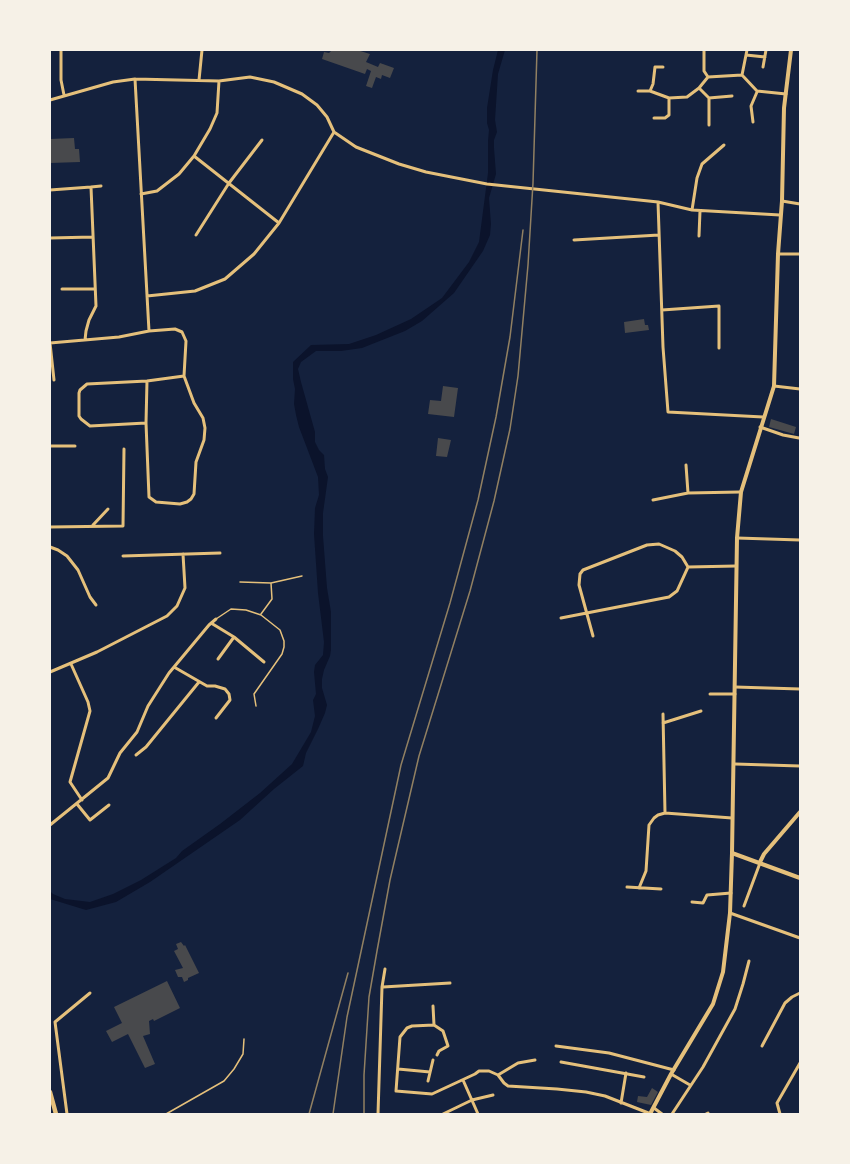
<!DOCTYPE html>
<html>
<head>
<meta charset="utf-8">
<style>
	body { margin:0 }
	#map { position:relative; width:850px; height:1164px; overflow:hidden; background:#14213d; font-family:"Sofia Sans Condensed",sans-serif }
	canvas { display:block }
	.frame { position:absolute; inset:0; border:51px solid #f6f1e7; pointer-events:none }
</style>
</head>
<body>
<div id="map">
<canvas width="850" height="1164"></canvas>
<div class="frame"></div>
</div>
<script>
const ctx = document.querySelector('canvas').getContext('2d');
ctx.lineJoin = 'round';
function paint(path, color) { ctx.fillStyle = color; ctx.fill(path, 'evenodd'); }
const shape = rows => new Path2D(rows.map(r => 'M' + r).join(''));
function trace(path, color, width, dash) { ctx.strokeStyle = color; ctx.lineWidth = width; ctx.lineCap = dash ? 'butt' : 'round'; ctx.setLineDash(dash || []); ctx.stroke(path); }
paint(shape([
	[498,50,505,50,498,74,495,120,497,132,494,140,494,148,496,174,489,198,491,224,490,235,483,251,454,293,422,321,405,331,362,348,341,351,316,351,301,362,298,369,301,382,315,432,315,442,319,450,324,455,325,469,328,477,323,513,323,536,327,588,331,612,331,650,330,656,324,670,322,679,322,688,327,705,325,713,318,729,306,753,303,766,274,789,240,820,150,882,116,902,86,910,50,899,50,891,53,894,65,899,90,902,113,894,141,880,176,858,182,851,220,824,260,793,292,764,311,732,315,716,313,700,316,694,314,672,315,665,323,655,324,642,318,593,314,534,315,508,319,495,318,477,299,427,296,415,294,404,295,389,293,379,293,362,311,345,349,344,376,335,411,319,442,298,469,262,479,242,488,173,488,141,489,130,487,123,487,108,493,70]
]), '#0b132b');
paint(shape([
	[332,50,357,50,370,54,366,62,378,67,380,63,394,68,390,78,382,75,381,79,376,77,372,88,366,86,371,71,367,69,365,74,322,59,324,52,329,53],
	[74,138,75,149,79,149,80,162,50,163,50,139],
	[644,319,645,325,648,325,649,330,625,333,624,322],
	[443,386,458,388,454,417,428,414,430,400,441,401],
	[771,419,796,427,794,434,769,427],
	[438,438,451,440,447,457,436,456],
	[181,942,184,946,185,945,199,973,188,978,188,980,184,982,182,977,178,977,175,970,183,968,174,951,178,949,176,944],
	[167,981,180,1008,154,1021,153,1019,149,1021,150,1034,143,1036,155,1064,145,1068,128,1034,112,1042,106,1031,122,1023,114,1007],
	[652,1088,658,1092,651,1105,637,1102,638,1096,647,1097]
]), '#48494c');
trace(shape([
	[240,582,271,583,302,576],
	[261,614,272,599,271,583],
	[216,619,231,609,246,610,261,615,280,630,284,641,284,647,282,654,254,694,256,706],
	[166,1114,224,1081,234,1069,243,1054,244,1039]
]), '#e5c07b', 1.5);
trace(shape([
	[61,50,61,80,64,95],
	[704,50,704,71,708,77],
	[746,55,765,57],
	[763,67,766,50],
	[742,75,747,50],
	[135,79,149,331],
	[199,80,202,50],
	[699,88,709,98,709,125],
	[638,91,650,91,669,98,687,97,699,88,708,77,742,75,757,91,786,94],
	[650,91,653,84,655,67,663,67],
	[709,98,732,96],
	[50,100,113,82,135,79,219,81,250,77,274,82,302,94,317,105,327,117,334,132,356,147,399,164,426,172,487,184,658,202,692,210,780,215],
	[654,118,665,118,669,115,669,98],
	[753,122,751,106,757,92],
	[194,156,279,223],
	[91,187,101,186],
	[50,190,91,187,96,306,89,320,86,331,85,340],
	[141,194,157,191,179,174,194,156,210,129,217,113,219,81],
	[782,201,800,204],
	[658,202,663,347,668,412,763,417],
	[692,210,697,178,702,164,724,145],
	[196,235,229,183,262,140],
	[699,236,700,211],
	[50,238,93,237],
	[574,240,659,235],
	[778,254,800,254],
	[62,289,95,289],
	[147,296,195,291,225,279,254,254,279,223,334,132],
	[662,310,719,306,719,348],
	[50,343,119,337,149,331,175,329,182,332,186,341,184,376],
	[50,343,54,380],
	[774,386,800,389],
	[146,423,90,426,81,419,79,416,79,393,80,390,87,384,147,381,184,376,194,403,203,418,205,428,204,440,196,462,194,494,191,499,187,502,180,504,156,502,149,497,146,423,147,381],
	[760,427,783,435,799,438],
	[50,446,75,446],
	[686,465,688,493],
	[653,500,688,493,740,492],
	[93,525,108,509],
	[50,527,123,526,124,449],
	[737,538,800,540],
	[50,547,58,550,67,556,78,570,90,597,96,605],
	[123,556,220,553],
	[688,567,736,566],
	[561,618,669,597,677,591,688,567],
	[211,623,234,637,264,662],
	[593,636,579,585,580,574,583,570,647,545,659,544,675,551,682,557,688,567],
	[218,659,234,637],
	[71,664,88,702,90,711,70,782,82,800],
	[174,667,207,686,215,686,225,689,229,694,230,700,216,718],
	[50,672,97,652,167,616,177,606,185,588,183,554],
	[735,687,800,689],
	[710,694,735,694],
	[663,714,665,813],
	[663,723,701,711],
	[136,755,146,747,199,682],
	[735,764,800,766],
	[77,804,90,820,109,805],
	[50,825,108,778,120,753,137,732,148,706,169,673,209,625,216,619],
	[627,887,661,889],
	[639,888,646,871,649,825,654,818,658,815,665,813,732,818],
	[692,902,703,903,707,895,731,893],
	[744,906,760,863],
	[730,913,800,938],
	[383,987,450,983],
	[433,1006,434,1025],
	[556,1046,609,1053,674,1070],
	[762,1046,785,1003,792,997,800,993],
	[437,1055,439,1051,448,1046,443,1031,434,1025,412,1026,407,1028,400,1037,396,1091,432,1094,475,1074,479,1071,489,1071,498,1075],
	[561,1062,644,1077],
	[398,1069,430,1072],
	[671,1074,690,1085],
	[498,1075,504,1083,508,1086,557,1089,586,1092,605,1096,651,1114],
	[498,1075,518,1063,535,1060],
	[463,1080,478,1114],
	[428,1081,433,1060],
	[621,1103,626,1073],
	[654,1108,662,1114],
	[67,1114,55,1022,90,993],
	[378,1114,382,987,385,969],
	[443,1114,472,1100,493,1095],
	[672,1114,703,1067,735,1009,743,984,749,961],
	[706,1114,708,1113],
	[780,1114,777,1103,800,1063]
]), '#e5c07b', 3);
trace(shape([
	[732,853,800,878],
	[760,862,764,854,800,812],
	[650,1114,671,1074,713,1004,723,972,730,913,732,853,737,538,741,492,774,386,778,254,782,201,784,108,791,50]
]), '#e5c07b', 4);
trace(shape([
	[50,1092,56,1114]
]), '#e5c07b', 4.5);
trace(shape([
	[309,1114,348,973],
	[333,1114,347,1017,401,765,450,603,478,500,496,417,510,337,523,230],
	[364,1114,364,1075,369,997,377,951,390,880,419,756,470,591,494,501,510,429,518,376,528,265,533,183,537,50]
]), '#918062', 1.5);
</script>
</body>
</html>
